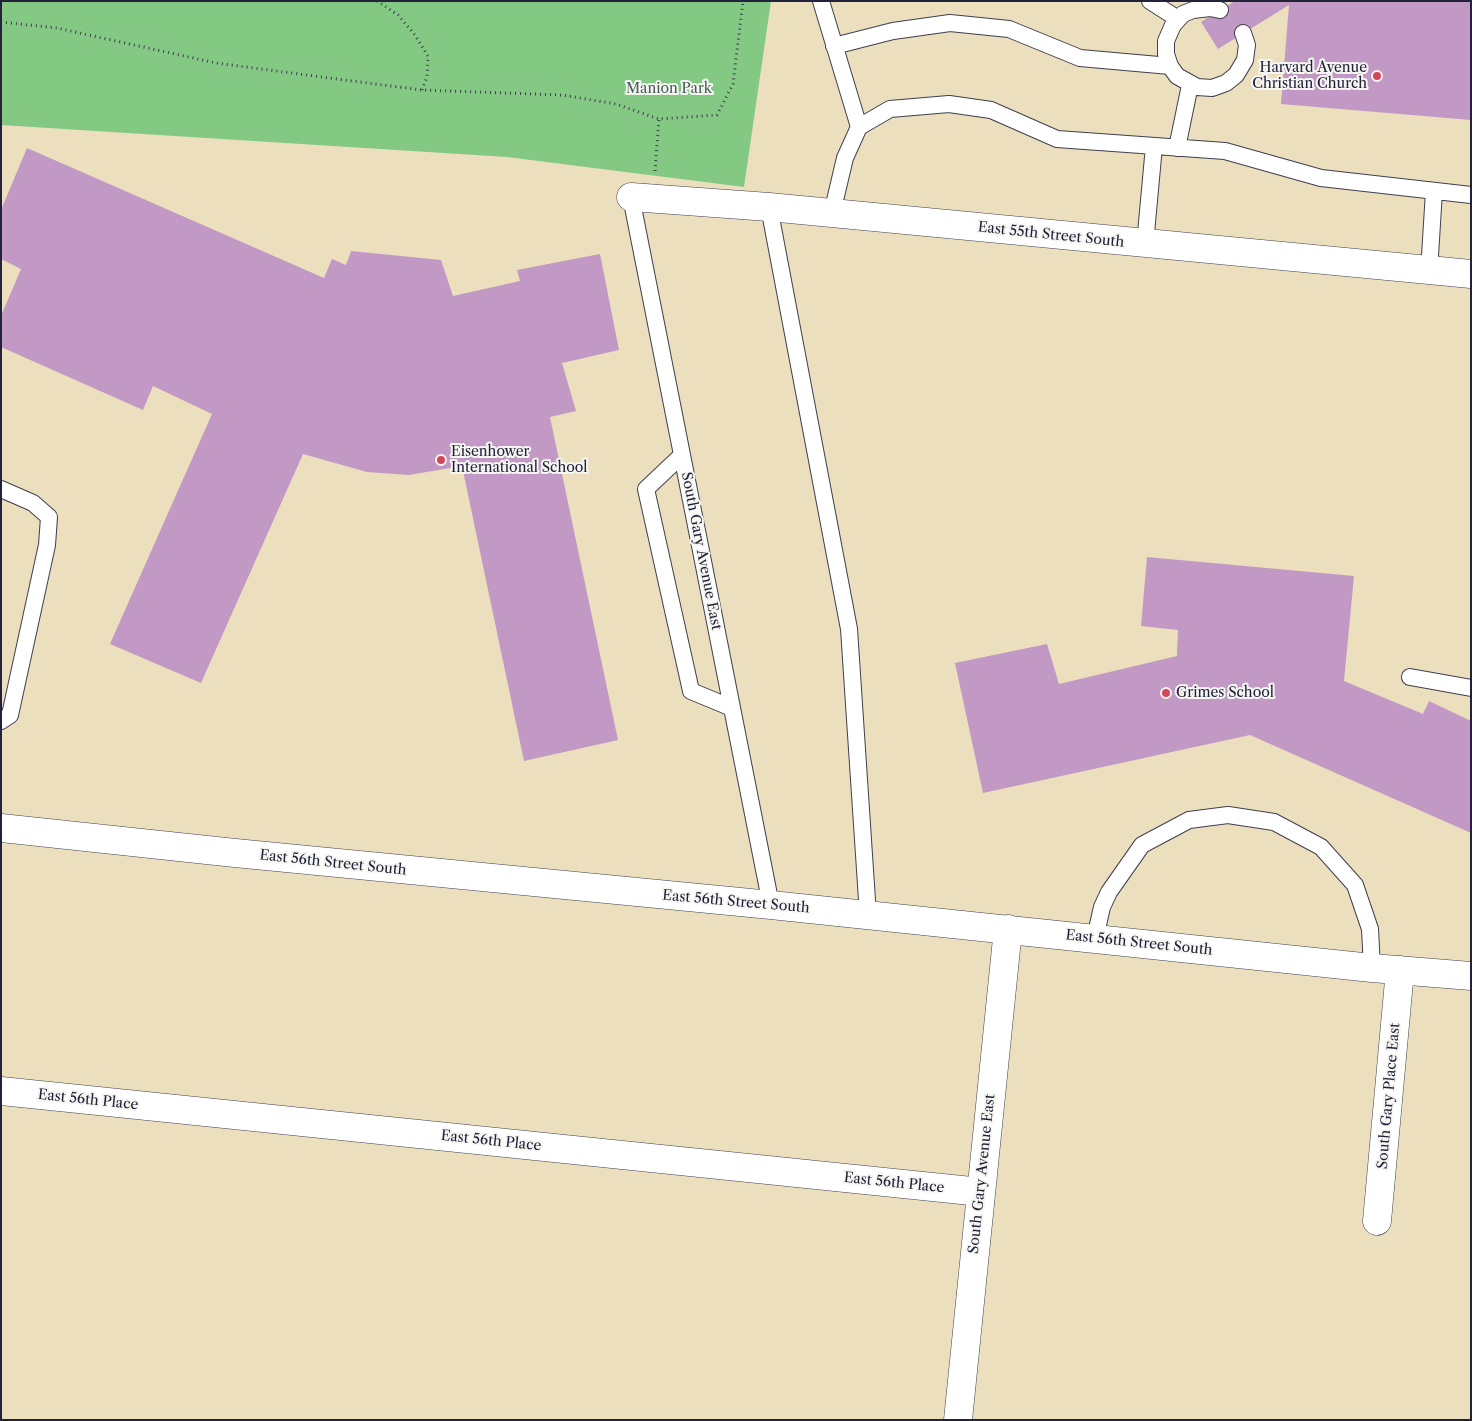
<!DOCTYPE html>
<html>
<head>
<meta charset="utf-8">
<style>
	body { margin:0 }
	#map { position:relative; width:1472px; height:1421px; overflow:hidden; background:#ebdfbe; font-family:"Libre Caslon Text",serif }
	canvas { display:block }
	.frame { position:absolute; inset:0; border:2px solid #22223b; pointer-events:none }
</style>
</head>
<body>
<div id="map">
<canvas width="1472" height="1421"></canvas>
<div class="frame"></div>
</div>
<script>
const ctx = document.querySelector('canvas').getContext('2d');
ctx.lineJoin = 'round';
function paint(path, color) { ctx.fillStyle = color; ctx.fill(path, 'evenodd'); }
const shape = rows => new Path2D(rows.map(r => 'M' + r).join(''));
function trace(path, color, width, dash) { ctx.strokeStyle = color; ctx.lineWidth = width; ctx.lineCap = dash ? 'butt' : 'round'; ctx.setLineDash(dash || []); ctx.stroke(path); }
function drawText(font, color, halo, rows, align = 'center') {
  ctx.font = font + ' "Libre Caslon Text",serif'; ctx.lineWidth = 4; ctx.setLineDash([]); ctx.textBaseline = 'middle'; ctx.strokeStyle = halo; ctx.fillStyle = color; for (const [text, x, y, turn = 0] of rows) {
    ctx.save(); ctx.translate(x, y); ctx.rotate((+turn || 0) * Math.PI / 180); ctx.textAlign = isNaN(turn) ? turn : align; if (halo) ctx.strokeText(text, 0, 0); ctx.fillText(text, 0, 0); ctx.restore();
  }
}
paint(shape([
	[1,1,771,1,744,187,507,157,1,125]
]), '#83c883');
paint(shape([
	[1235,1,1471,1,1471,120,1281,104,1289,5,1218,49,1201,22],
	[27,148,324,278,332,259,346,265,351,251,441,260,453,296,520,281,517,270,600,254,619,350,562,363,576,411,550,417,618,740,524,761,462,466,409,475,367,472,303,454,201,683,110,644,212,414,153,386,143,410,1,347,1,316,21,269,1,259,1,210],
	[1147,557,1354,576,1344,681,1423,714,1429,701,1471,721,1471,833,1250,735,983,793,955,663,1047,644,1059,684,1177,656,1178,630,1141,626]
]), '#c298c4');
const lane = shape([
	[821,1,859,127],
	[1150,1,1178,19],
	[1220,10,1210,8,1193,10,1183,14,1173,25,1166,41,1166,54,1170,66,1177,76,1197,87,1212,88,1226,83,1236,75,1245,60,1247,45,1243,33],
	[834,46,893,31,950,23,1009,29,1080,58,1170,66],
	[1177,148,1190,85],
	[631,197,771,905],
	[769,207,849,629,868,915],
	[832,213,845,158,859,127,890,109,949,104,991,110,1057,139,1225,151,1321,178,1471,195],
	[1145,244,1154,146],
	[1429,272,1434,191],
	[682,455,646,489,691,691,732,708],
	[1,489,33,503,49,517,47,545,10,715,1,721],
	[1410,677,1471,688],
	[1095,938,1102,907,1109,892,1142,845,1189,820,1228,815,1274,822,1321,847,1355,885,1370,929,1372,968]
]);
const street = shape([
	[631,197,769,207,1471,274],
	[1,828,235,853,771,905,1372,968,1471,976],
	[1,1091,981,1192],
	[1377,1221,1400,970],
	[958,1420,1008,929]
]);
trace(lane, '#403e4f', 18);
trace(street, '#403e4f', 29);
trace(shape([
	[377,1,398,15,415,35,428,56,427,77,422,90],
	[1,22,57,28,216,63,352,81,422,90,562,95,616,104,659,119,717,115,733,84,743,1],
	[655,171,659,119]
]), '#403e4f', 3, [1, 4]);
trace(lane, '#fff', 16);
trace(street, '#fff', 28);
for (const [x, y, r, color] of [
	[1377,76,5,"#d1495b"],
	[441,460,5,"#d1495b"],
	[1166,693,5,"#d1495b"]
]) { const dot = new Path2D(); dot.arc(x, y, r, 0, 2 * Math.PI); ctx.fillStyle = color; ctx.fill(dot); trace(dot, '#f6f6f2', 2); }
drawText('14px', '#22223b', '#f6f6f2', [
	["Harvard Avenue",1367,68,"right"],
	["Christian Church",1367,84,"right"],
	["Eisenhower",451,452],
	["International School",451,468],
	["Grimes School",1176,693]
], 'left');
drawText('14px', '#445c54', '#f6f6f2', [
	["Manion Park",669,89]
]);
drawText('14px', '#22223b', '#f6f6f2', [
	["East 55th Street South",1051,235,6],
	["South Gary Avenue East",701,551,79],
	["East 56th Street South",333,863,6],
	["East 56th Street South",736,902,5],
	["East 56th Street South",1139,943,6],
	["South Gary Place East",1389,1096,-85],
	["East 56th Place",88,1100,6],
	["East 56th Place",491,1141,6],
	["South Gary Avenue East",982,1174,-84],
	["East 56th Place",894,1183,6]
]);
</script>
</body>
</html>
